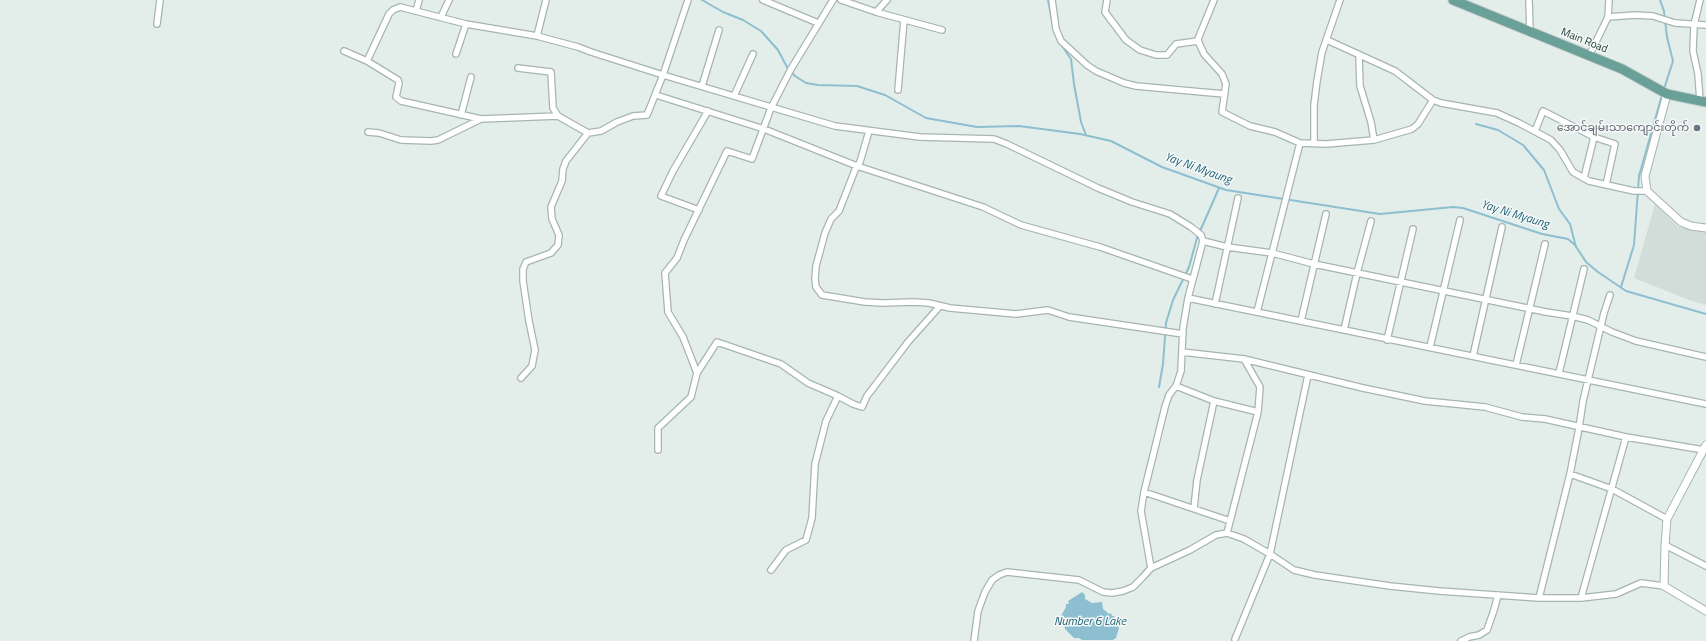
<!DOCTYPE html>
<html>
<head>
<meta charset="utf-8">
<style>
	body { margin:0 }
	canvas { display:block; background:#e3edea }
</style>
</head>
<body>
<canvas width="1706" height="641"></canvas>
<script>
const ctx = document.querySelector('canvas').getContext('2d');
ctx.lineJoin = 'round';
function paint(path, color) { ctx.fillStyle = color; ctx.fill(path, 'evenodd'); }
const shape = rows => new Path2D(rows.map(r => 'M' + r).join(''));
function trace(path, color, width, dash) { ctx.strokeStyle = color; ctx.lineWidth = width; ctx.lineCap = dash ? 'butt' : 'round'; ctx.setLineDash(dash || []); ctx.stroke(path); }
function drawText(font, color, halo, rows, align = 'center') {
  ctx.font = font + ' "Titillium Web","Noto Sans Myanmar",sans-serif'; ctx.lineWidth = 3; ctx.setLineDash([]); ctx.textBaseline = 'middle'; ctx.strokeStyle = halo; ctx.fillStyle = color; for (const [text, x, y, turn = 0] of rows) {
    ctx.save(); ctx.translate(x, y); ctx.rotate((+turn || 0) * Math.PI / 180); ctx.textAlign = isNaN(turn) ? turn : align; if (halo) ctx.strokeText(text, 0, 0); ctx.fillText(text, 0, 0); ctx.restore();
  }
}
paint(shape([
	[1655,204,1678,227,1706,232,1706,305,1689,300,1634,278]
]), '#d2ddd9');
paint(shape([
	[1082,592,1085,595,1085,599,1092,603,1102,602,1103,609,1109,614,1111,613,1112,616,1114,616,1115,619,1122,624,1118,627,1119,628,1116,638,1113,640,1082,640,1079,638,1074,638,1065,629,1061,616,1066,607,1066,604,1069,604,1068,601]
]), '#8dbfd0');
trace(shape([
	[702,0,723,12,743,20,761,31,778,50,787,67,795,76,806,83,818,85,857,86,885,95,926,118,977,127,1019,126,1080,134,1111,141,1162,167,1226,190,1380,214,1453,207,1463,208,1542,234,1568,239,1575,245,1586,262,1598,272,1626,291,1706,314],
	[1048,0,1053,26],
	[1660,0,1664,11,1667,37,1673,61,1664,89],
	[1060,43,1071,59,1074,84,1081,122,1086,135],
	[1476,124,1498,130,1523,145,1544,170,1559,209,1570,224,1576,247],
	[1621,287,1634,245,1639,176,1662,95],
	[1159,387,1163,364,1166,323,1173,300,1189,267,1197,238,1219,188]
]), '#8dbfd0', 2);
const minor = shape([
	[763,0,818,23],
	[841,0,876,12,942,30],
	[1052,0,1056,29,1061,41,1087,65,1096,71,1124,83,1136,86,1224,94],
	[1107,0,1105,12,1126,40,1140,50,1156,55,1167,55,1176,44,1198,41],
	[1214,0,1198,39,1199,43,1204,54,1222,74,1226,84,1222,112,1250,126,1275,132,1300,143,1326,144,1374,140,1412,129,1418,124,1433,100],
	[1529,0,1530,32],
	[1700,0,1694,25,1693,51,1698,74,1700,101],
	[416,11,419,0],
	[876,12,887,0],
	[441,17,449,0],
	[1608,17,1635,15,1653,16,1675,23,1706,25],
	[157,24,160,0],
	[537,36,546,0],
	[1327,40,1395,71,1433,100,1441,103,1497,113,1519,123,1551,140,1560,150,1573,172,1589,181,1634,191,1647,191],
	[344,51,367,61,398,80,399,83,396,97,401,101,481,119,558,116],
	[456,54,466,24],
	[1359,55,1360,86,1371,122,1374,140],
	[1589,56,1608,17,1609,0],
	[367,61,389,14,393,10,400,7,466,24,537,36,578,47,591,52,663,75,835,126,920,137,994,139,1007,144,1098,188,1132,202,1170,214,1191,227,1201,235,1203,241,1188,298,1183,328,1181,371,1176,386,1169,395,1165,407,1144,492,1141,511,1151,568],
	[518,68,551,72,553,108,558,116,588,133,601,131,617,122,633,116,647,115,663,75,688,0],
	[702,86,719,30],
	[898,90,904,20],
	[656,95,764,129,857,166,983,207,1021,225,1100,247,1192,279],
	[734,96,753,54],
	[461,115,471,77],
	[869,131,860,162,855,170,839,211,831,219,825,233,816,266,815,279,816,287,822,295,865,302,883,303,913,302,929,303,950,308,1016,314,1048,310,1069,317,1183,334],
	[1535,131,1543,111,1594,137,1615,144,1606,185],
	[368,132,379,133,401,140,431,141,438,140,481,119],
	[1314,143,1314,105,1317,81,1322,52,1340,0],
	[1584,178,1594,137],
	[699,210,661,196,673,171,708,111],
	[1203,241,1227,247,1272,253,1314,264,1546,312,1572,316,1588,320,1612,332,1636,341,1706,357],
	[1188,298,1706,404],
	[1215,304,1238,198],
	[1257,312,1300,143],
	[1301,321,1326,214],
	[1344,330,1357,273,1371,221],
	[1387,340,1413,229],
	[1430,347,1460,220],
	[1182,352,1244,359,1363,388,1425,401,1485,407,1522,417,1545,419,1626,437,1704,450],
	[1473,356,1502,227],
	[1516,365,1545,244],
	[697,373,683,337,668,312,665,273,677,258,684,240,727,151,752,159,771,108,791,69,833,0],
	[1559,373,1584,269],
	[521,378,532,366,535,350,529,321,523,281,523,269,526,262,551,253,558,245,559,235,552,219,551,207,562,181,563,169,566,161,588,133],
	[1176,386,1214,401,1197,480,1194,508],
	[1214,401,1258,412],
	[658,450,658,428,691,397,697,373,717,342,781,364,808,383,838,396],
	[1570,474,1612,489,1667,519],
	[1144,492,1230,521],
	[1227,533,1258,412,1260,387,1244,359],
	[1665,545,1706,566],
	[771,570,786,550,806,540,812,518,815,464,826,421,838,396,853,404,862,407,867,396,908,342,940,306],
	[1539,598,1570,474,1579,428,1583,401,1604,313,1610,295],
	[1581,598,1626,437],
	[1235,639,1270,554,1308,375],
	[974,641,978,611,985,592,992,580,999,575,1007,572,1079,580,1103,592,1112,593,1123,591,1133,587,1142,578,1151,568,1190,550,1216,535,1227,533,1244,539,1270,554,1294,570,1315,575,1390,586,1439,591,1539,598,1581,598,1616,594,1641,583,1664,586],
	[1461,641,1469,637,1479,635,1487,630,1494,610,1498,595]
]);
const tertiary = shape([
	[1667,94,1645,176,1647,191,1681,222,1691,226,1706,228],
	[1706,445,1667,519,1665,545,1664,586,1706,611]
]);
const primary = shape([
	[1453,0,1622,69,1667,94,1706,102]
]);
trace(minor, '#a6b5b2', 8);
trace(tertiary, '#a6b5b2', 9);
trace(primary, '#c1c9c8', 11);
trace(minor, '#fff', 5.5);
trace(tertiary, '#fff', 7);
trace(primary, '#69a199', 9);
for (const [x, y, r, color] of [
	[1697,128,4,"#6b7280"]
]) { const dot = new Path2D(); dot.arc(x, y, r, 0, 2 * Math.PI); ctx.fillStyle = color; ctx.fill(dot); trace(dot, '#f4f9f7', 1.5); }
drawText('11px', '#233e3a', '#f4f9f7', [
	["Main Road",1584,41,22]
]);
drawText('11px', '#5b616d', '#f4f9f7', [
	["အောင်ချမ်းသာကျောင်းတိုက်",1689,128]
], 'right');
drawText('italic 12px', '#1f6079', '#f4f9f7', [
	["Yay Ni Myaung",1198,169,20],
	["Yay Ni Myaung",1515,215,17],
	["Number 6 Lake",1090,622]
]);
</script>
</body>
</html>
